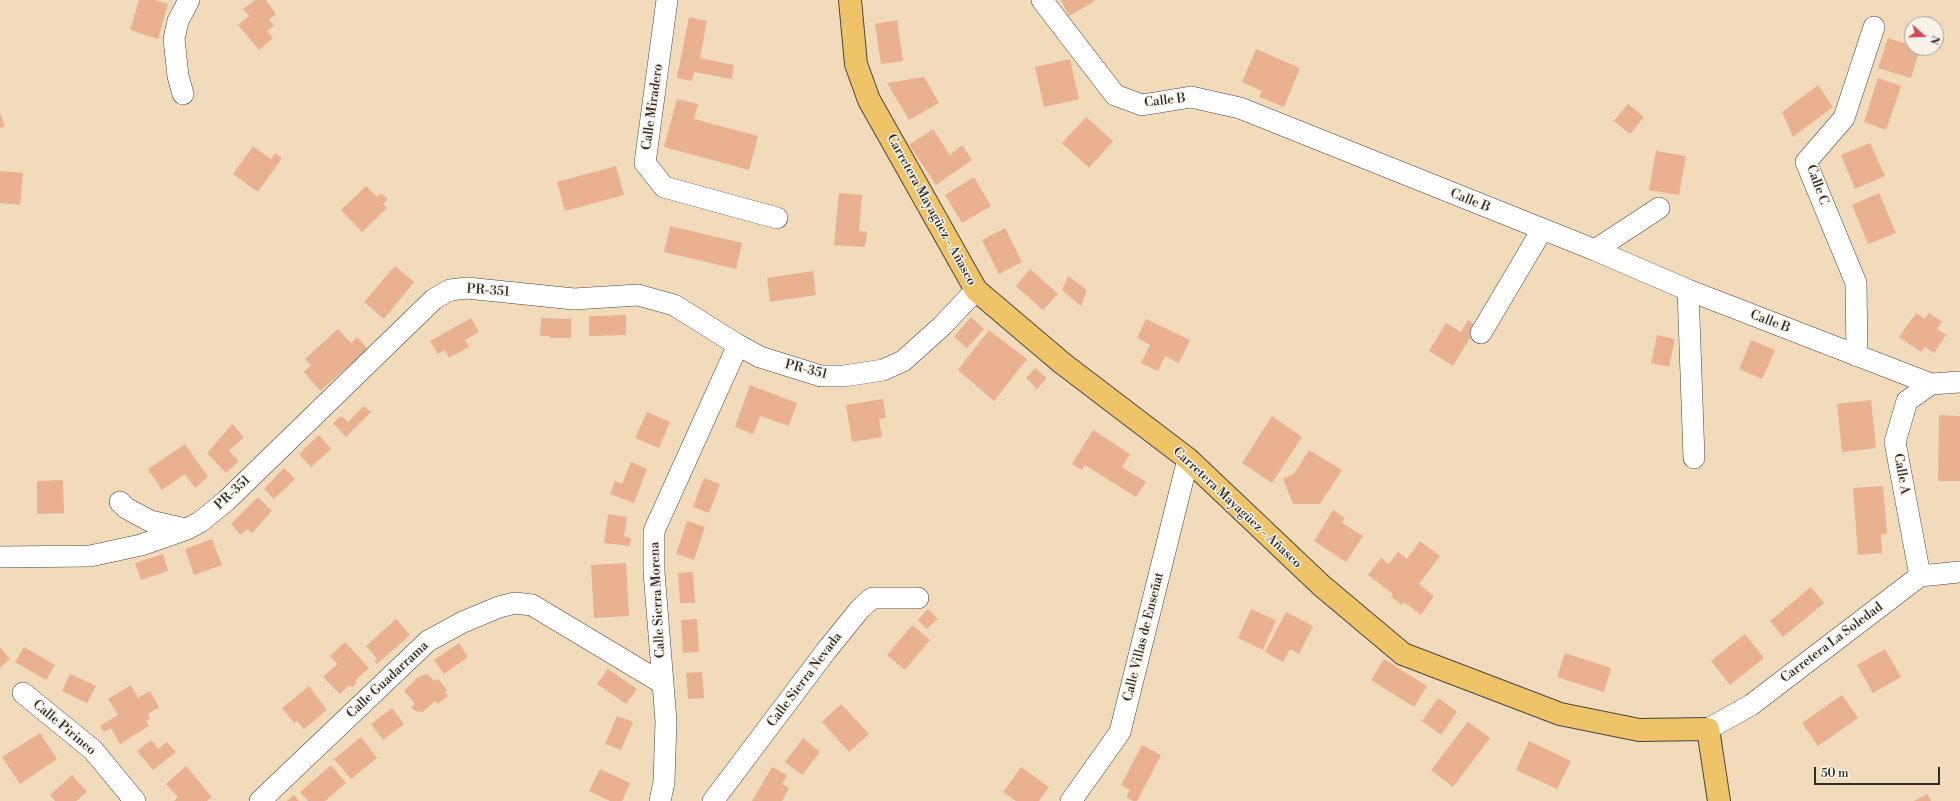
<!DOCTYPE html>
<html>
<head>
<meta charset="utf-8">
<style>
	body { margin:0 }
	#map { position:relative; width:1960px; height:801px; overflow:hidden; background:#f2dbbb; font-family:"Libre Bodoni",serif }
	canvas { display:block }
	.north { position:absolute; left:1904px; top:16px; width:40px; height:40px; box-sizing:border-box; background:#f7f3e8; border:1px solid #a5a39c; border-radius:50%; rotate:110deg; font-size:11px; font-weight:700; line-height:16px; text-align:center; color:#2b2b2b }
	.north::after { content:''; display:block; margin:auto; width:14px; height:18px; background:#d1495b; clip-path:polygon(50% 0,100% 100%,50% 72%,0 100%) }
	.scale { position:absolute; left:1814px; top:767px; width:126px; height:18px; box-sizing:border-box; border:2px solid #2b2b2b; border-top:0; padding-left:5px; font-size:12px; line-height:14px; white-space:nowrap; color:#2b2b2b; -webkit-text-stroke:3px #f7f3e8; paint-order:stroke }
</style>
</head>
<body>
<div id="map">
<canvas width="1960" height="801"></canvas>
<div class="north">N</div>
<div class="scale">50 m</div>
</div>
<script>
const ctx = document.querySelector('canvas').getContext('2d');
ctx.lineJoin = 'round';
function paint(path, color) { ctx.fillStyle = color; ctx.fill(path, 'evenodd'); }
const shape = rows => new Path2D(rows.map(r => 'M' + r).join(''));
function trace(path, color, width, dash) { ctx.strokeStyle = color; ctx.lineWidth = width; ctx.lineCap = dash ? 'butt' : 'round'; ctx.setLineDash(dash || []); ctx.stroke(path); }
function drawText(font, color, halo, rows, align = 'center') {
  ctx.font = font + ' "Libre Bodoni",serif'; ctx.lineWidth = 3; ctx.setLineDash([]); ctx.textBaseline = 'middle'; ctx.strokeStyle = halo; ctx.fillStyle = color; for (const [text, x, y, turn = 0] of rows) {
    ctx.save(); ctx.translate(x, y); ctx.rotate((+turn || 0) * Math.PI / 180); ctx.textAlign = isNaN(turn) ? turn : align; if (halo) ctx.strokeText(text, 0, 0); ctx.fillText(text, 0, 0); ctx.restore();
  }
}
paint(shape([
	[139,0,154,0,168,4,158,39,130,30],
	[255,0,266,0,276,14,269,20,274,26,267,31,273,38,259,50,238,25,249,16,243,9],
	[1061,0,1094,0,1095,1,1069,16],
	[689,17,707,21,700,58,734,65,732,79,694,72,692,81,677,78],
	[897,20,903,61,881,64,875,24],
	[1912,28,1912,48,1920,48,1911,78,1878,68,1888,38,1907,44],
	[1256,49,1300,68,1284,107,1259,97,1262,91,1242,82],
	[1070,59,1079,99,1044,107,1035,67],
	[924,77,939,103,909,120,887,83],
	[1878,78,1901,86,1886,130,1864,122],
	[1818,85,1833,107,1793,137,1782,112],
	[677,99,698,104,694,119,758,136,749,170,664,147],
	[1628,104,1644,117,1630,134,1614,121],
	[0,113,5,126,0,128],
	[1086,117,1113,141,1089,168,1062,143],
	[933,129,950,155,962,145,972,160,936,185,909,145],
	[1870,143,1885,176,1855,189,1841,155],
	[253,146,271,159,275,153,282,158,258,192,233,174],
	[1656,151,1686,156,1679,195,1649,190],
	[616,166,624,195,565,211,557,182],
	[0,171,23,173,20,205,0,203],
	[974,177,991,206,962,223,945,195],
	[366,186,377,197,381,193,388,199,383,204,387,208,362,232,341,210],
	[839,193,862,195,859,231,867,232,865,247,834,245],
	[1879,193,1896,233,1868,244,1852,205],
	[670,226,742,243,736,269,664,252],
	[1005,228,1022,262,999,274,982,240],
	[395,266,414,282,384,319,364,302],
	[1030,269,1058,294,1043,310,1016,286],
	[813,271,816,295,770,302,767,278],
	[1068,276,1087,290,1081,306,1062,290],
	[1916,313,1925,319,1929,313,1942,322,1937,329,1946,335,1934,353,1925,347,1921,352,1899,337],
	[626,315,626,335,589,336,589,316],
	[971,317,984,329,967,348,954,337],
	[471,318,479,332,465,340,469,347,449,358,445,350,438,354,430,341],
	[541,318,571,319,571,338,550,338,550,336,540,336],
	[1146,319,1190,340,1179,363,1165,356,1158,371,1141,363,1150,345,1137,338],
	[1468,320,1477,326,1453,366,1429,351,1446,323,1461,332],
	[338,329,351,343,357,337,368,349,320,391,304,372,311,365,305,359],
	[989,330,1027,359,994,401,958,370],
	[1657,335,1675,339,1669,367,1651,363],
	[1751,340,1775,350,1762,379,1739,369],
	[1035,368,1047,378,1037,389,1026,378],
	[750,385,797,403,789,426,760,416,753,434,735,427],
	[883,399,886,418,879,419,882,437,852,442,846,405],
	[1871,400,1876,448,1842,452,1837,404],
	[364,406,371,412,346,437,333,423,341,416,348,422],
	[647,412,670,422,659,448,635,438],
	[1939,415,1960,416,1960,481,1938,481],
	[1272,416,1302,437,1272,483,1242,463],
	[232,424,244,437,229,451,239,461,226,473,207,453],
	[1093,430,1130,454,1122,467,1146,482,1136,497,1085,465,1082,470,1072,464],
	[319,435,331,449,311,467,299,454],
	[185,444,208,477,195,488,185,474,162,490,148,469],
	[1309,450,1342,470,1320,504,1293,504,1283,479,1294,474],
	[631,462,647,469,634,503,610,494,615,481,622,484],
	[284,468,295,479,274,499,264,489],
	[704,478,720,484,709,513,693,507],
	[63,480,64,513,37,514,37,481],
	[1883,486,1887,534,1881,534,1882,553,1858,555,1853,488],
	[258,497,272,511,252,533,247,529,240,535,231,524],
	[1333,510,1345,518,1342,523,1363,536,1346,562,1314,541],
	[608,514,627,517,624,536,631,538,630,546,604,543],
	[687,521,705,527,694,560,676,554],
	[212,539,222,565,194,575,185,549],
	[1420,541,1440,556,1419,584,1434,596,1421,615,1404,602,1402,605,1391,597,1393,594,1368,575,1381,558,1389,564,1398,552,1407,559],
	[163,554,168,571,141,580,135,563],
	[626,563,629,616,594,618,591,565],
	[693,572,695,603,680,603,678,573],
	[1811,587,1824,603,1783,637,1770,621],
	[928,609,938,619,927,629,918,620],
	[1251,609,1276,620,1263,650,1238,638],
	[1286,612,1313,626,1299,654,1290,649,1283,662,1265,652],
	[396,619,410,635,377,664,374,661,377,659,366,646],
	[697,619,699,652,683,653,681,620],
	[912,625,930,640,905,670,887,655],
	[1745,634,1764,658,1730,685,1711,661],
	[345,642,369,668,355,681,357,683,352,687,349,685,340,694,323,677,337,664,330,656],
	[459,643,468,657,444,674,434,660],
	[0,647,10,659,0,668],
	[24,647,55,665,46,680,15,662],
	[1885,649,1901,677,1873,693,1857,665],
	[1565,653,1611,668,1604,692,1557,677],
	[1384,659,1427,686,1414,707,1371,680],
	[608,669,637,689,626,704,597,684],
	[702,672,704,698,688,699,686,673],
	[70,674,96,686,87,703,62,691],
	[428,674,434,681,437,679,439,680,447,690,445,692,448,696,438,704,435,701,423,712,415,711,411,707,415,704,404,691,418,677],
	[131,685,138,698,150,691,159,707,148,714,150,719,146,721,149,726,120,744,111,728,104,732,100,726,118,715,108,699],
	[309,686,327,710,304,729,297,721,294,723,282,708],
	[1842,695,1858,718,1818,746,1802,723],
	[1438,698,1457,712,1441,735,1422,721],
	[841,704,869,734,849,752,822,722],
	[392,708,404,724,383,740,371,724],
	[617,716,633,722,621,750,605,744],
	[1468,722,1490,738,1453,787,1431,770],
	[40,733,57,759,20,784,2,757],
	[361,737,377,758,351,779,334,759],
	[803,738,820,752,802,775,785,762],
	[151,740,158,749,167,742,176,752,153,770,137,751],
	[1529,741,1571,761,1557,789,1516,770],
	[1142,745,1161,755,1137,801,1133,801,1126,797,1130,790,1121,785],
	[331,765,346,783,325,801,308,801,300,792],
	[186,766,212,797,207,801,174,801,178,797,166,784],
	[772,767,787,775,782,784,789,788,782,801,752,801],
	[1021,767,1049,787,1039,801,1016,801,1003,792],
	[600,769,630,783,622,801,610,801,589,791],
	[72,775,87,792,76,801,55,801,50,795],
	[1927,794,1931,801,1914,801],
	[294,795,299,801,287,801]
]), '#eab191');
const minor = shape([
	[667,0,645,163,664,187,777,218],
	[1042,0,1115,95,1142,105,1191,97,1240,108,1595,250,1688,290,1931,384,1960,382],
	[183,94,178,76,174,39,178,21,189,0],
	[1595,250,1659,208],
	[1688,290,1694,458],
	[1481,333,1542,230],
	[1857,356,1856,283,1806,162,1844,118,1874,27],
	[120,502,126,508,150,521,186,529],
	[0,557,90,556,141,545,187,529,200,522,226,501,434,299,450,290,467,288,574,299,638,295,674,305,738,345,760,357,821,376,844,376,883,370,903,361,942,326,976,290],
	[1920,576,1895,442,1907,401,1931,384],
	[23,693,93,750,135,801],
	[1708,729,1751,705,1920,576,1960,572],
	[260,801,428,641,463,622,499,607,515,603,532,605,662,683],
	[660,801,664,782,666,721,654,572,654,531,738,345],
	[713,801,826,651,860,609,872,598,918,598],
	[1071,801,1120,732,1188,459]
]);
const major = shape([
	[850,0,856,64,869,100,976,290,1062,363,1188,459,1322,586,1403,654,1560,714,1639,730,1708,729,1719,801]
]);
trace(minor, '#494541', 22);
trace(major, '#494541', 24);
trace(minor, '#fff', 21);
trace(major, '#efc469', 22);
drawText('13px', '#2b2b2b', '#f7f3e8', [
	["Calle B",1165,101,-7],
	["Calle Miradero",653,107,-82],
	["Calle C",1817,185,70],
	["Calle B",1470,201,22],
	["Carretera Mayagüez - Añasco",931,210,61],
	["PR-351",488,291,4],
	["Calle B",1770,322,21],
	["PR-351",806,370,14],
	["Calle A",1901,474,80],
	["PR-351",233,493,-43],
	["Carretera Mayagüez - Añasco",1237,508,43],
	["Calle Sierra Morena",658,600,-93],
	["Calle Villas de Enseñat",1144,637,-76],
	["Carretera La Soledad",1832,643,-37],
	["Calle Guadarrama",388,680,-43],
	["Calle Sierra Nevada",805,680,-53],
	["Calle Pirineo",64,728,40]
]);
</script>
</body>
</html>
